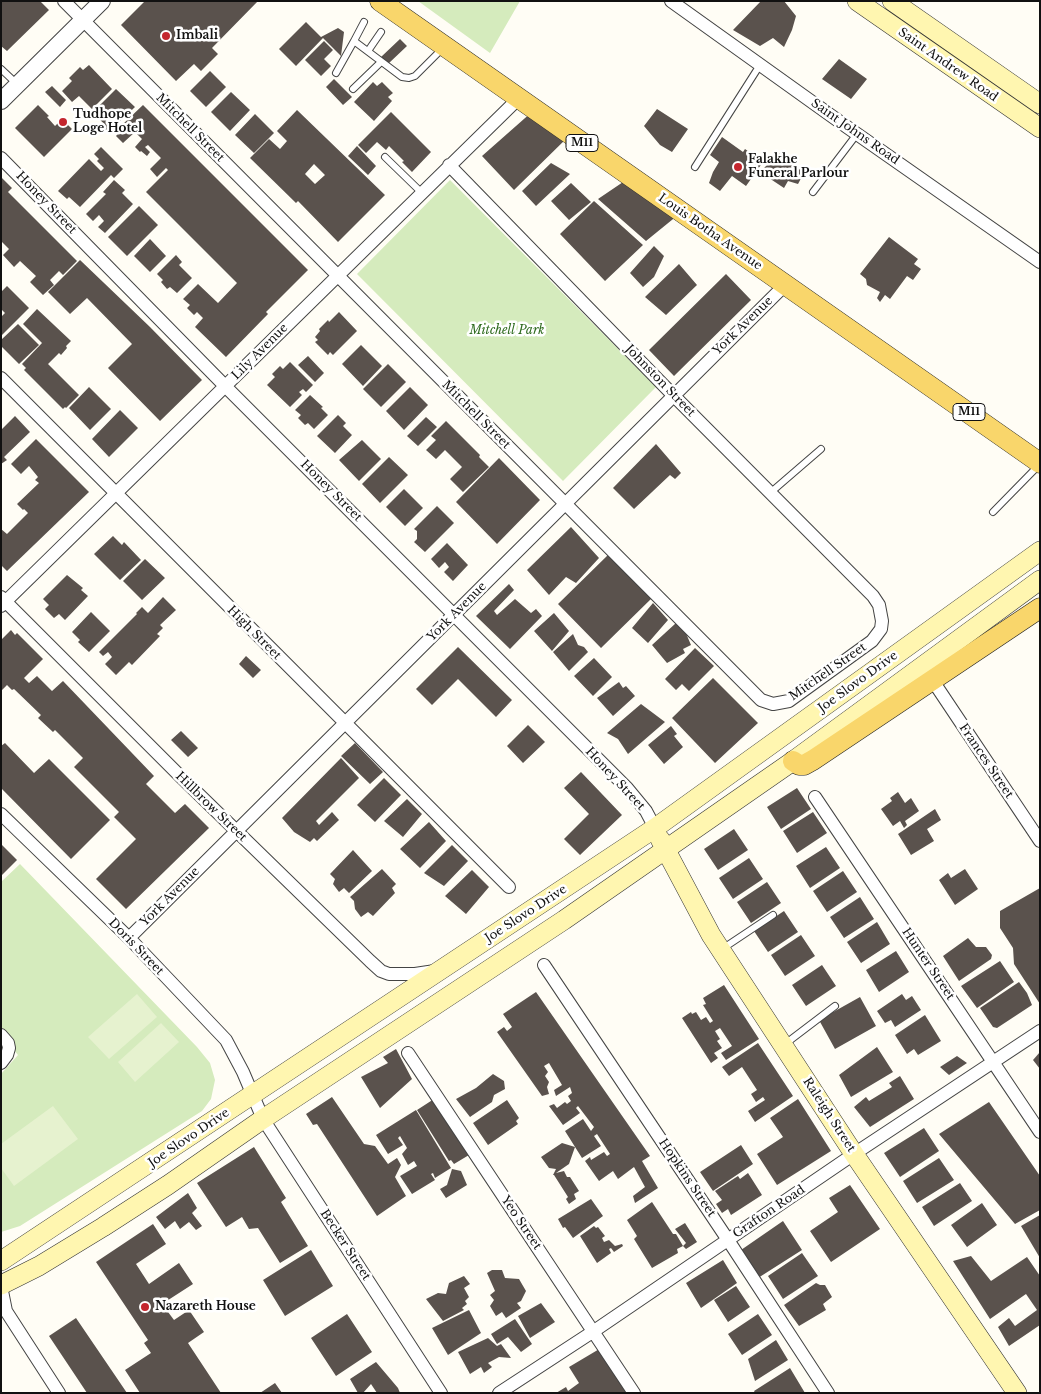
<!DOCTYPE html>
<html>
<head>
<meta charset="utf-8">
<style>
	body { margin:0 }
	#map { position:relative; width:1041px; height:1394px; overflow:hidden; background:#fffdf5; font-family:"Libre Baskerville",serif }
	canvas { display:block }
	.frame { position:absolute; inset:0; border:2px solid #111; pointer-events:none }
</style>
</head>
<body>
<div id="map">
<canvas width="1041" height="1394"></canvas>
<div class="frame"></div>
</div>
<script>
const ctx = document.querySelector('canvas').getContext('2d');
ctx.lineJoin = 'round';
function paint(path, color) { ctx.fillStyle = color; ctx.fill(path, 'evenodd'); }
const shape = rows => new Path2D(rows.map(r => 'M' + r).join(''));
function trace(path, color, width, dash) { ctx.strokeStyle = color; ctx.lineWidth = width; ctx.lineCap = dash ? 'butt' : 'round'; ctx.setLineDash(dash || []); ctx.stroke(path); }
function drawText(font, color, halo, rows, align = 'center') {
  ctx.font = font + ' "Libre Baskerville",serif'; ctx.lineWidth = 5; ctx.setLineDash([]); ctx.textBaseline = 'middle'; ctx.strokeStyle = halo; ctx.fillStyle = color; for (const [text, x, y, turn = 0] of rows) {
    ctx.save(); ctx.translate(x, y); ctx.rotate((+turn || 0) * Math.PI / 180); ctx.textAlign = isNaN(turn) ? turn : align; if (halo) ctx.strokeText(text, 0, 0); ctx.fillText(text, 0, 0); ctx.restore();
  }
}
paint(shape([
	[418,1,520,1,490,53],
	[450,180,656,387,563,481,357,274],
	[20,864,197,1047,210,1063,215,1080,211,1099,202,1111,20,1226,1,1232,1,1074,18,1055,1,1035,1,882]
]), '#d5ebbd');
paint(shape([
	[137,994,157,1017,109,1059,88,1037],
	[161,1023,179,1042,135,1082,118,1062],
	[53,1106,78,1139,14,1186,1,1168,1,1144]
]), '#e6f2cf');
paint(shape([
	[1,1,40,1,49,10,7,51,1,46],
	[145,1,258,1,212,48,218,54,201,71,194,64,176,81,121,25],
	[761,1,784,1,796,16,792,30,784,47,773,38,760,46,733,30],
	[306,22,321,37,338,28,344,32,341,56,323,38,296,66,279,49],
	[400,39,407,46,388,64,381,57],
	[324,41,333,50,324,59,331,66,321,76,305,60],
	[839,59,867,79,851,99,822,79],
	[89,65,112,89,92,109,79,96,72,102,62,91,72,81,69,78,80,67,83,70],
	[210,71,226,87,206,107,190,91],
	[334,79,352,97,343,105,326,87],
	[373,82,377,86,382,82,393,93,388,97,392,101,374,121,354,102],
	[52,86,66,100,60,107,45,92],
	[116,89,135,107,108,133,101,126,104,124,93,112],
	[231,92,250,110,230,131,211,112],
	[38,105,49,116,47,117,55,126,62,119,72,129,44,157,15,128],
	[143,105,308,270,266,312,268,314,226,357,195,327,203,318,197,312,194,315,187,308,190,305,183,299,198,284,218,303,237,283,146,192,168,170,166,168,157,177,150,169,161,158,148,145,145,147,150,152,147,156,141,151,140,152,135,147,142,139,135,132,123,143,116,136,124,127,122,125],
	[657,109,688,129,672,152,660,145,644,126],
	[297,110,385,195,338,242,298,201,296,203,250,158,269,139,280,149,287,141,277,131],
	[314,164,325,175,315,184,305,174],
	[533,111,569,136,514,190,482,156],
	[391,112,431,152,412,172,402,162,404,161,389,146,386,150,377,142,366,153,358,145],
	[255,114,274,133,254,153,235,135],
	[722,137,743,152,745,149,763,162,746,186,732,176,720,191,709,183,713,172,719,162,710,155],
	[357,146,376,166,368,175,348,156],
	[101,147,123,169,114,178,111,175,80,207,69,197,67,199,58,191,89,159,101,171,104,168,97,161,99,159,94,154],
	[779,153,805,171,798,184,788,181,784,188,769,178,764,168],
	[551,163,570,174,536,206,522,191],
	[1,177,12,188,8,192,77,261,63,275,59,271,50,280,54,285,43,295,30,282,36,276,20,261,14,267,3,255,9,249,1,241],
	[629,178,678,215,646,241,598,199],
	[114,180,125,190,122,193,133,204,105,233,98,227,104,221,99,215,93,221,86,214,106,194,103,192],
	[571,183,591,202,569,220,551,201],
	[594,201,643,245,605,281,560,234],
	[139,206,158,225,127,256,108,237],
	[889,237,918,259,914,264,921,269,913,280,907,276,890,299,885,295,880,302,877,298,880,292,867,285,866,279,860,274],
	[150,239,166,256,150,272,134,256],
	[654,246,664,256,654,277,643,287,630,273],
	[176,255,182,262,179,265,192,278,177,293,170,287,167,289,161,282,163,280,157,274],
	[80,260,150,327,202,380,160,421,108,368,132,344,87,298,70,314,48,292],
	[679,264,697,285,666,315,645,297],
	[726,274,751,300,674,376,649,350],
	[7,286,29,308,1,336,1,317,5,313,1,309,1,292],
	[37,309,71,341,66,346,67,348,61,355,59,353,48,364,79,395,66,408,65,407,63,409,24,370,26,368,22,364,42,343,23,324],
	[339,312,357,331,333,355,330,352,328,355,315,342,318,340,315,337,320,331,319,329,328,320,329,322],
	[18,324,39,345,19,364,1,346,1,340],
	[361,345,382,366,363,386,342,364],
	[308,356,324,373,315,382,298,365],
	[290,362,313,385,306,392,303,389,299,392,302,395,290,407,267,385,275,377,272,374,280,366,283,369],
	[388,364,406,382,381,407,363,389],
	[89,387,111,409,90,430,69,408],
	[410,387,428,405,404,430,386,411],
	[310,395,323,407,321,408,328,415,314,429,308,423,305,425,298,418,301,415,295,410],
	[120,410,138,428,109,457,92,439],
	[338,415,346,423,343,426,352,435,335,453,317,436],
	[15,416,30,432,4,457,7,460,1,464,1,430],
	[426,417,437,427,418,446,407,436],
	[446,421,480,455,479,457,489,467,463,492,450,479,462,467,445,450,436,459,426,450,436,440,431,436],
	[36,439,89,492,7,571,1,565,1,529,7,534,28,513,24,509,23,510,17,504,39,483,35,480,38,477,29,466,21,474,11,464],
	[362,440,381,459,359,481,339,460],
	[656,444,681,473,675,479,670,475,634,509,613,488],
	[389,457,408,475,380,503,362,484],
	[499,458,540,500,497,544,456,502],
	[404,489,423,508,405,526,386,507],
	[437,506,454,523,425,552,414,542,417,539,417,531,414,529],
	[571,527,599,558,576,583,566,577,549,595,527,570],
	[113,536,122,545,124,542,141,560,120,580,94,554],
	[447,543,468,565,453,581,444,572,449,567,445,562,439,568,431,559],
	[609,554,652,598,601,648,558,604],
	[145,559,165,578,142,600,123,581],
	[67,575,83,588,81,590,88,596,65,620,59,614,54,618,45,609,49,605,43,599],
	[509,584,514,590,494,611,497,615,515,599,531,613,536,609,542,616,510,649,476,616],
	[163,597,176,610,160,625,163,628,157,634,160,636,132,665,129,662,116,675,105,664,112,657,108,652,103,656,99,652,137,614,136,613,142,607,148,613],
	[653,603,668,620,648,643,632,628],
	[91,612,110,631,89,652,78,642,80,640,72,632],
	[554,613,569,631,552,651,534,631],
	[676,623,685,631,691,645,683,649,685,653,667,663,652,645],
	[11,630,15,635,17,633,43,659,24,678,29,683,37,676,52,691,63,681,154,776,146,784,175,813,185,804,209,828,126,909,96,879,136,839,114,817,119,812,74,767,83,758,55,730,53,732,38,718,41,715,14,689,12,690,7,685,1,691,1,640],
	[573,634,578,645,584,647,588,652,569,671,553,652],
	[458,647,512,700,496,717,458,679,432,705,416,689],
	[695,648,714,666,689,691,682,684,676,690,665,679],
	[246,656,261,670,253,678,239,664],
	[594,658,612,677,593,696,574,676],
	[713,678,758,723,715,763,672,718],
	[619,682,623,688,626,686,635,696,613,716,597,698],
	[641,704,665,722,628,754,618,739,607,733],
	[528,725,545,742,523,763,507,746],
	[671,726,677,734,674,736,683,747,664,764,648,745],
	[181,731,198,748,188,757,171,740],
	[5,743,34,773,49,759,110,820,71,859,1,788,1,746],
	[355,743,383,772,370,784,341,756],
	[341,758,359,778,316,821,319,825,332,812,339,820,317,841,314,838,310,842,294,832,282,818],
	[581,772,622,815,580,855,564,839,589,814,564,788],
	[384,778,401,795,375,822,357,805],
	[797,788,811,809,781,829,767,807],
	[898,792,905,803,911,798,919,811,905,821,907,825,904,828,900,821,893,826,881,809,892,801,890,798],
	[407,799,422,814,403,837,384,821],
	[935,809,941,820,927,829,934,841,911,855,898,834],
	[813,812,827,833,797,853,783,831],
	[429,822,446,841,420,868,400,849],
	[734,829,748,850,718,870,704,849],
	[1,844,17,860,1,876],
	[452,845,468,861,444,886,424,873],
	[826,847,840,868,810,888,796,866],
	[353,850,372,871,349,893,344,888,339,892,333,884,335,879,330,874],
	[749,858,763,879,733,899,719,878],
	[382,869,396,884,392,888,395,893,373,916,368,912,361,917,355,909,354,901,350,897],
	[965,869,978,889,955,905,939,880,948,873,951,878],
	[472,870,489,887,466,914,445,896],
	[843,871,857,892,827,912,813,891],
	[767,882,781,903,751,923,737,902],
	[1040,888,1040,1004,1014,964,1013,948,1000,928,1000,911],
	[860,897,874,919,844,938,830,917],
	[784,911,798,932,768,952,754,931],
	[877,922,890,944,861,963,847,942],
	[801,935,815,956,785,976,771,955],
	[968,938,976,947,986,947,992,955,991,959,959,981,943,956],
	[896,951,909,972,879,992,866,970],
	[1000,961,1014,982,977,1008,961,986],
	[822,965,836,986,806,1006,792,985],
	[1019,982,1027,993,1032,1005,997,1028,993,1027,980,1008],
	[724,985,759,1039,726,1060,721,1053,732,1046,720,1028,715,1031,720,1039,717,1041,722,1048,714,1053,718,1058,711,1063,682,1018,691,1012,692,1014,696,1012,701,1020,706,1017,710,1023,713,1021,703,1005,706,1004,703,998],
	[536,992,650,1156,642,1161,658,1188,635,1203,633,1196,645,1187,634,1167,618,1179,613,1171,599,1181,585,1161,590,1157,591,1160,604,1152,607,1156,610,1154,597,1134,594,1136,601,1146,582,1158,565,1131,583,1119,591,1131,594,1127,578,1106,576,1108,580,1113,563,1125,549,1106,554,1104,557,1108,565,1102,567,1104,571,1101,568,1096,572,1093,570,1087,556,1096,554,1090,562,1085,549,1063,544,1066,548,1072,545,1076,549,1082,547,1087,549,1094,542,1096,497,1032,504,1027,507,1031,512,1027,503,1014],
	[902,994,906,1000,912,996,921,1010,895,1027,891,1020,885,1023,877,1011],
	[860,997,876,1026,835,1049,819,1020],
	[925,1015,941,1041,918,1055,914,1049,907,1054,895,1035],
	[758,1043,793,1096,755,1122,748,1111,765,1100,763,1097,756,1102,751,1094,757,1090,742,1067,729,1076,722,1067],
	[877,1047,893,1072,851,1097,839,1075],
	[396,1049,412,1079,380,1108,361,1077,388,1063,383,1057],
	[1040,1052,1040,1069,1033,1060],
	[957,1056,967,1063,949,1075,940,1067],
	[493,1074,504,1081,505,1089,494,1095,492,1102,470,1117,456,1099,476,1088],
	[900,1076,914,1099,870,1127,854,1107,866,1097,869,1101,892,1087,889,1083],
	[332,1097,364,1144,375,1146,388,1164,397,1158,401,1165,395,1177,406,1196,377,1216,317,1124,313,1125,306,1114],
	[434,1099,469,1155,454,1164,451,1160,449,1161,417,1110],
	[798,1099,831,1151,777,1185,757,1154,783,1137,770,1118],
	[507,1100,519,1118,516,1121,518,1124,488,1145,473,1123],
	[989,1102,1040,1176,1040,1210,1015,1224,939,1134],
	[416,1110,451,1168,435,1178,433,1173,431,1174,435,1180,412,1194,400,1176,417,1166,414,1161,408,1165,402,1154,407,1148,400,1136,398,1138,403,1145,388,1154,376,1135],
	[924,1128,939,1151,900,1177,884,1153],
	[562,1143,575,1147,569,1164,556,1173,564,1171,567,1177,570,1177,579,1191,574,1194,576,1199,569,1204,566,1199,568,1197,554,1175,553,1175,556,1169,549,1168,541,1157],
	[741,1145,753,1164,713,1191,700,1172],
	[254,1147,286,1198,281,1202,308,1246,280,1263,258,1228,249,1229,242,1217,226,1227,197,1183],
	[939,1158,954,1180,917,1203,903,1181],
	[452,1169,461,1171,467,1185,446,1198,440,1189,447,1185],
	[748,1173,762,1195,731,1215,728,1209,722,1213,716,1204,722,1200,715,1191,738,1176,740,1179],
	[960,1183,972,1201,934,1226,922,1207],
	[850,1185,880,1229,831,1262,810,1231,838,1212,829,1198],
	[188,1193,197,1208,192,1213,202,1226,196,1230,189,1222,180,1229,175,1221,165,1229,156,1217],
	[591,1199,603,1216,573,1238,565,1227,563,1228,558,1219],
	[652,1202,673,1234,676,1234,683,1246,677,1249,678,1253,652,1268,634,1239,637,1236,627,1220],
	[982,1203,997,1225,967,1247,951,1225],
	[1040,1215,1040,1258,1021,1226],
	[783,1221,802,1250,758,1278,741,1250],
	[685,1223,697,1242,686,1249,683,1246,686,1243,675,1229],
	[153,1224,166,1244,136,1264,149,1284,179,1263,193,1284,162,1304,174,1320,189,1310,204,1332,188,1343,221,1393,140,1393,125,1370,151,1353,144,1343,148,1340,96,1262],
	[594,1226,596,1228,598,1227,605,1236,602,1238,604,1242,609,1240,615,1246,622,1244,623,1246,614,1252,611,1248,609,1249,611,1253,597,1263,580,1236],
	[311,1250,333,1286,285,1316,263,1280],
	[802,1253,818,1276,783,1299,768,1276],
	[971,1256,991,1281,1027,1257,1040,1276,1040,1325,1009,1346,998,1327,1009,1318,1015,1326,1037,1310,1026,1294,990,1319,953,1261],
	[723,1260,737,1283,701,1308,686,1283],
	[492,1270,502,1270,505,1278,519,1279,526,1291,521,1301,517,1303,521,1308,506,1318,502,1312,496,1316,490,1306,494,1300,490,1295,495,1291,487,1273],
	[464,1276,470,1284,464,1288,469,1297,465,1301,467,1304,462,1308,464,1310,443,1321,426,1299,438,1293,446,1294,449,1283],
	[816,1283,820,1285,825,1285,832,1297,823,1304,826,1310,799,1326,784,1305],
	[736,1286,750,1307,728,1322,714,1300],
	[541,1303,555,1322,530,1338,518,1316],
	[469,1310,481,1333,448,1355,432,1328],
	[347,1314,372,1352,336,1376,311,1338],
	[758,1314,772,1335,742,1355,728,1334],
	[76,1318,127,1393,87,1393,49,1336],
	[515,1319,532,1344,521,1352,508,1337,497,1344,491,1334],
	[488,1338,497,1346,501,1344,511,1358,499,1357,488,1363,492,1367,484,1373,481,1367,470,1374,458,1352],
	[776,1340,788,1360,755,1381,748,1359],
	[601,1348,629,1393,556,1393,566,1387,568,1391,579,1383,569,1367],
	[376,1362,398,1388,400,1393,377,1393,371,1384,363,1393,358,1393,350,1379],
	[790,1368,805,1393,755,1393,754,1391],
	[275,1383,282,1393,260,1393]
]), '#5a524d');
const service = shape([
	[354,41,364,22],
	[368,51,381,32],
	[1,69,17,84],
	[336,73,354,41,402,77,409,78,415,76,442,49],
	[353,89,381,62],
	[385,157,421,192],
	[695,167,760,65],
	[813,192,857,134],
	[770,493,821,449],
	[993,512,1039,465],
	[722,949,773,915],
	[785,1044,835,1006]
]);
const minor = shape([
	[64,1,761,700,773,704,789,701,872,641,881,629,882,621,879,605,873,596,673,395,449,165],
	[671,1,847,127,1040,262],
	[1,158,225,386,627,788,646,811,655,828],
	[1,378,509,887],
	[1,597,181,777,370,961,381,971,389,974,415,974,435,971],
	[1,606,519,98],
	[933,681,1040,841],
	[815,797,1040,1132],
	[1,814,129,938,226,1040,243,1072,263,1119,441,1393],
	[129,938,785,285],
	[544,965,728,1240,828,1393],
	[1,1035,8,1043,9,1048,7,1055,1,1063],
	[408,1053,634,1393],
	[1,1286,6,1311,59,1393],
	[499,1393,594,1331,854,1154,1040,1031]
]);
const tertiary = shape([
	[1,101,102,1]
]);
const secondary = shape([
	[857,1,1040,128],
	[892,1,1040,104],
	[660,839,711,935,854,1154,1017,1393],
	[1,1261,655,828,1040,551],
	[1,1285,39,1266,103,1227,168,1185,263,1119,564,920,793,761,1040,580]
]);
const primary = shape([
	[380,1,1040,463],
	[793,761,799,765,804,765,813,760,1040,608]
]);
trace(service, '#444', 8);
trace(minor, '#444', 14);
trace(tertiary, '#444', 18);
trace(secondary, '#333', 20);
trace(primary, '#222', 21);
trace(service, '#fff', 6);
trace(minor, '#fff', 12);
trace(tertiary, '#fff', 16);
trace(secondary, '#fff6b0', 19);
trace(primary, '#f9d66b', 20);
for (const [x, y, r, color] of [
	[166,36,5,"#c4262e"],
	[63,122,5,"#c4262e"],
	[738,167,5,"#c4262e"],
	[145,1307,5,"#c4262e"]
]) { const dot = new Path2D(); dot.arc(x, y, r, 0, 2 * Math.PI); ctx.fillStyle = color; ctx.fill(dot); trace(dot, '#fff', 2); }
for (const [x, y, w] of [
	[582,143,32],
	[969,412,32]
]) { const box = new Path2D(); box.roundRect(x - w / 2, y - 8.5, w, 17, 4); ctx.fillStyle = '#fff'; ctx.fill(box); trace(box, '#111', 1); }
drawText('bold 11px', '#111', null, [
	["M11",582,143],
	["M11",969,412]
]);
drawText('bold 12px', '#111', '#fff', [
	["Imbali",176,36],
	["Tudhope",73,115],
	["Loge Hotel",73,129],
	["Falakhe",748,160],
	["Funeral Parlour",748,174],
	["Nazareth House",155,1307]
], 'left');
drawText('12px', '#111', '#fff', [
	["Saint Andrew Road",948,65,35],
	["Mitchell Street",190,128,45],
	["Saint Johns Road",855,132,35],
	["Honey Street",46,203,46],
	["Louis Botha Avenue",710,232,35],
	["York Avenue",743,326,-44],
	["Lily Avenue",260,352,-45],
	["Johnston Street",660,381,46],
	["Mitchell Street",476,415,45],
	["Honey Street",331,491,45],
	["York Avenue",457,612,-45],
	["High Street",254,633,45],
	["Mitchell Street",828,672,-35],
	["Joe Slovo Drive",858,682,-36],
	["Frances Street",986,761,56],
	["Honey Street",615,779,47],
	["Hillbrow Street",211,807,44],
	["York Avenue",170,897,-45],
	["Joe Slovo Drive",526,914,-33],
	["Doris Street",136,947,46],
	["Hunter Street",928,964,56],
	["Raleigh Street",829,1115,57],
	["Joe Slovo Drive",189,1138,-34],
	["Hopkins Street",687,1178,56],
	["Grafton Road",769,1212,-34],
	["Yeo Street",521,1223,56],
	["Becker Street",345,1245,57]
]);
drawText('italic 12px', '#2f6b1f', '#fff', [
	["Mitchell Park",507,331]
]);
</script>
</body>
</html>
